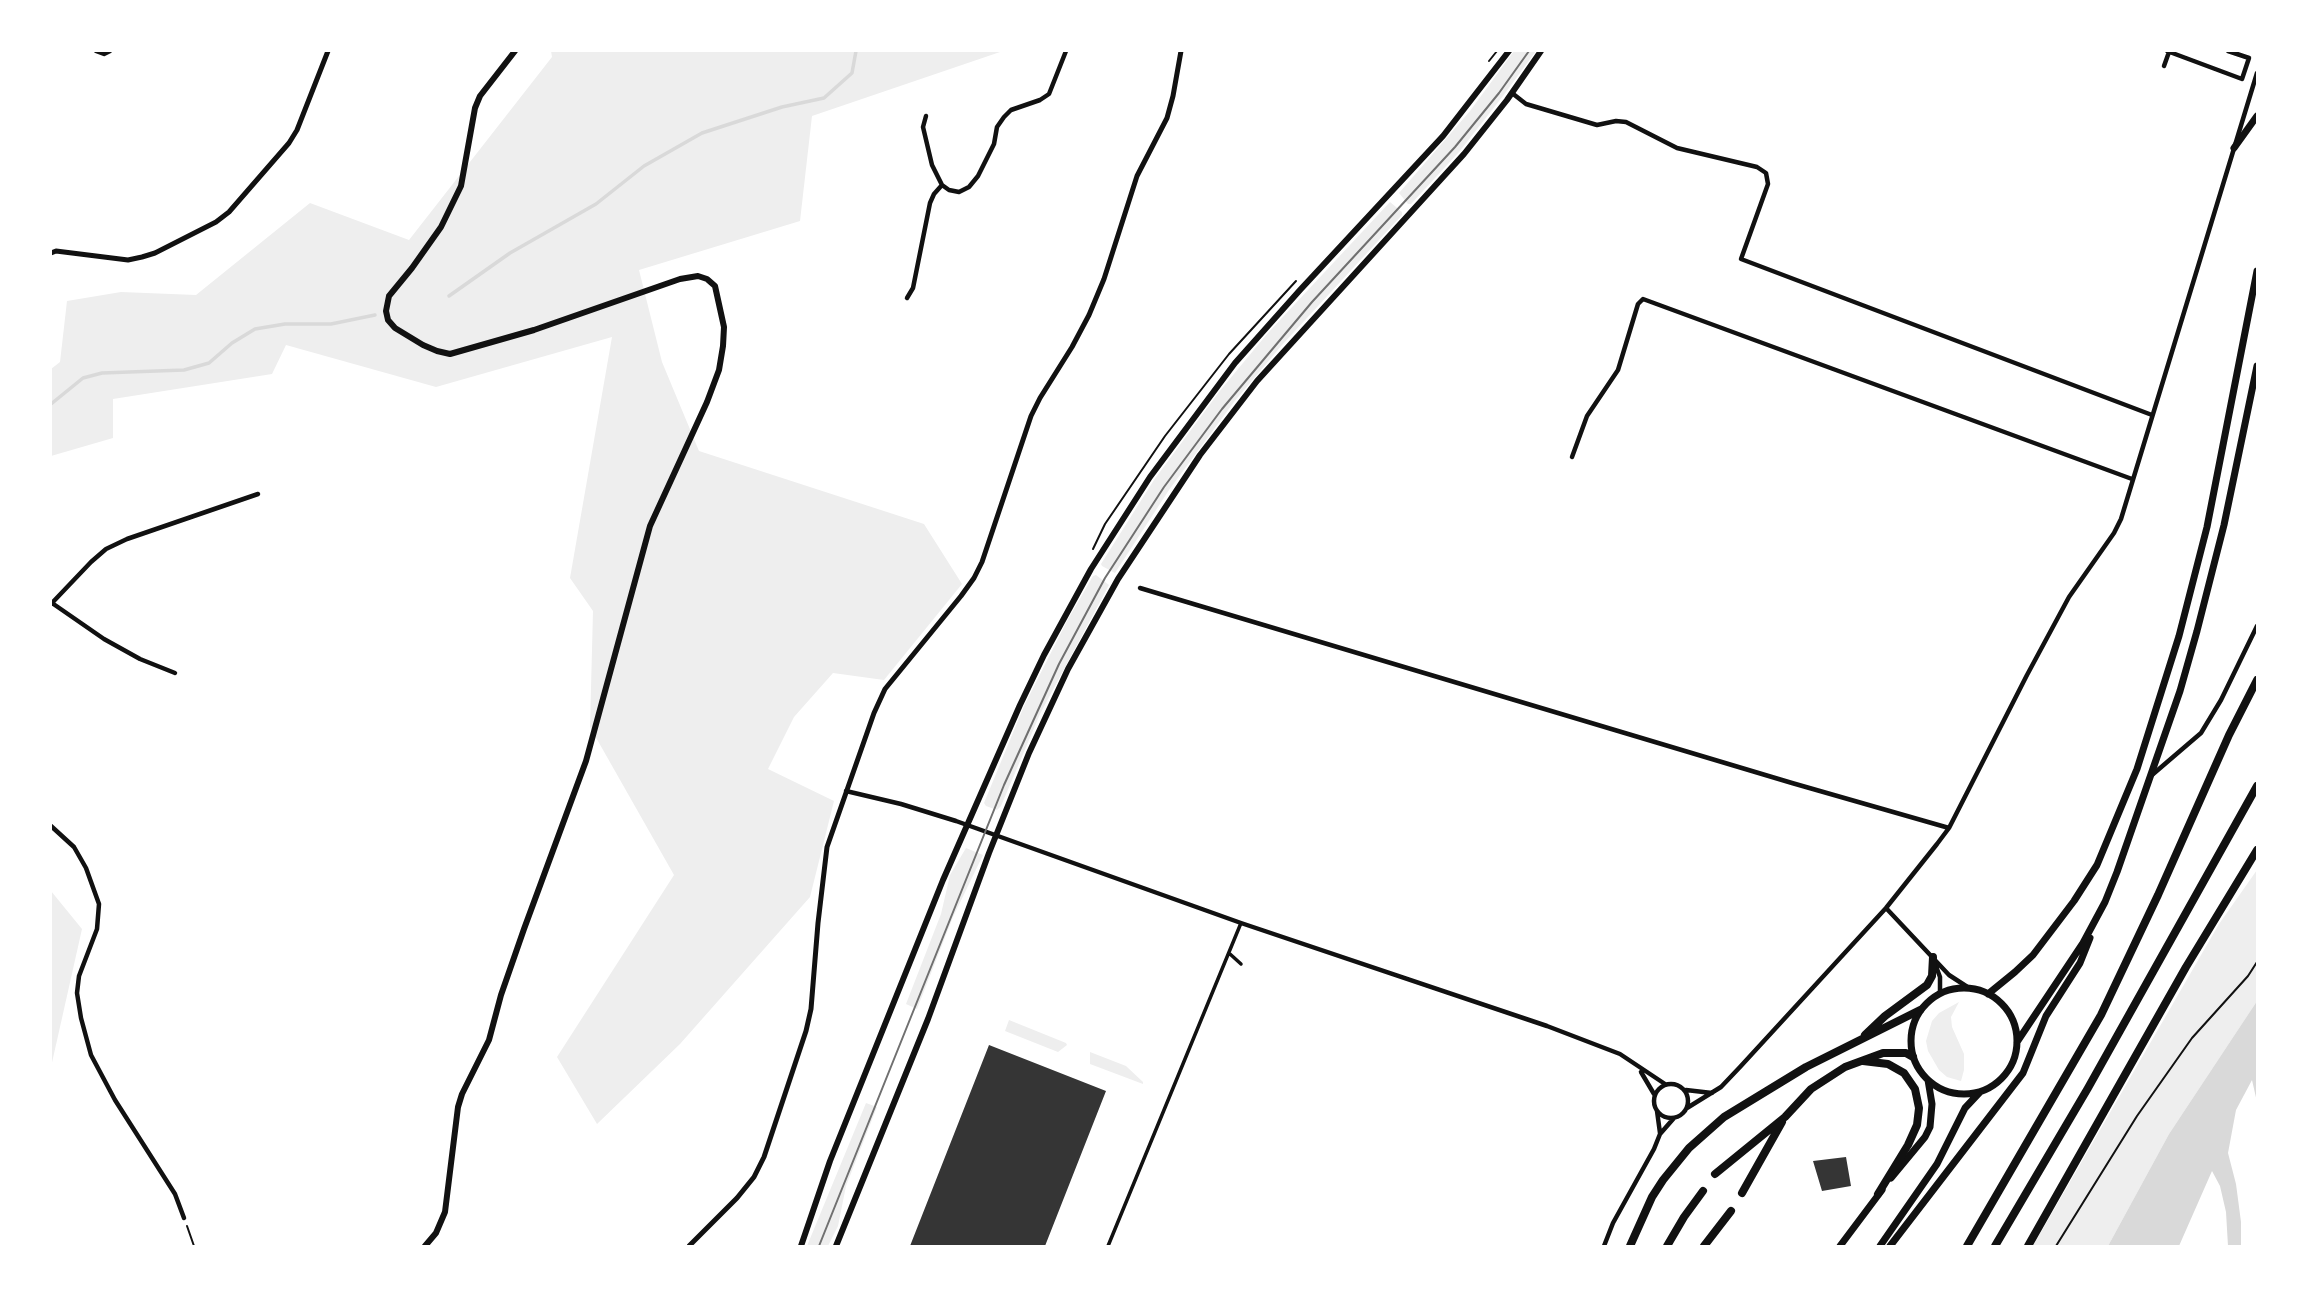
<!DOCTYPE html>
<html>
<head>
<meta charset="utf-8">
<style>
	body { margin:0 }
	#map { position:relative; width:2308px; height:1297px; overflow:hidden; background:#fff; font-family:Raleway,sans-serif }
	canvas { display:block }
	.frame { position:absolute; inset:0; border:52px solid #fff; pointer-events:none }
</style>
</head>
<body>
<div id="map">
<canvas width="2308" height="1297"></canvas>
<div class="frame"></div>
</div>
<script>
const ctx = document.querySelector('canvas').getContext('2d');
ctx.lineJoin = 'round';
function paint(path, color) { ctx.fillStyle = color; ctx.fill(path, 'evenodd'); }
const shape = rows => new Path2D(rows.map(r => 'M' + r).join(''));
function trace(path, color, width, dash) { ctx.strokeStyle = color; ctx.lineWidth = width; ctx.lineCap = dash ? 'butt' : 'round'; ctx.setLineDash(dash || []); ctx.stroke(path); }
paint(shape([
	[551,51,1003,51,812,116,800,221,639,270,662,362,699,451,924,524,962,584,884,680,833,673,794,717,768,769,834,801,810,897,680,1044,597,1124,557,1057,674,875,590,727,593,611,570,578,612,337,436,387,286,345,272,374,113,399,113,438,51,456,51,369,60,362,67,301,121,292,196,295,310,203,409,240,552,57],
	[1514,51,1536,51,1503,96,1459,152,1411,204,1408,204,1399,193,1470,111],
	[1390,202,1402,212,1402,215,1282,345,1234,402,1169,490,1115,573,1102,566,1101,564,1154,480,1219,392,1267,334],
	[1096,575,1109,585,1040,714,1001,806,997,810,986,806,984,803,1024,706,1067,621,1093,576],
	[966,848,983,855,953,917,917,1009,906,1004,941,914,950,875],
	[2257,870,2257,1001,2169,1134,2108,1246,2033,1246,2219,924],
	[51,891,82,929,51,1067],
	[1959,1002,1951,1017,1952,1027,1964,1054,1964,1070,1961,1081,1947,1077,1939,1070,1928,1051,1926,1041,1932,1021,1939,1013],
	[1009,1020,1066,1043,1067,1045,1058,1052,1005,1031],
	[1090,1052,1126,1066,1143,1082,1143,1084,1090,1064],
	[866,1103,877,1107,846,1186,838,1226,828,1246,807,1246]
]), '#eee');
paint(shape([
	[2257,1001,2257,1102,2252,1080,2236,1110,2228,1153,2236,1184,2241,1222,2241,1246,2228,1246,2226,1212,2220,1186,2212,1171,2179,1246,2108,1246,2169,1134]
]), '#d9d9d9');
trace(shape([
	[449,296,510,253,596,204,644,166,702,133,782,107,824,98,852,73,856,51],
	[51,404,83,378,102,373,184,370,209,363,232,343,255,329,285,324,331,324,375,315]
]), '#d9d9d9', 3.5);
paint(shape([
	[989,1045,1106,1091,1045,1246,910,1246],
	[1846,1157,1851,1186,1822,1191,1813,1161]
]), '#353535');
trace(shape([
	[1489,61,1497,51],
	[1093,549,1105,524,1165,436,1229,354,1296,281],
	[187,1226,194,1246],
	[2056,1246,2137,1116,2192,1038,2248,976,2257,962]
]), '#111', 2);
trace(shape([
	[1230,954,1241,964],
	[1108,1246,1241,923]
]), '#111', 3.5);
trace(shape([
	[96,51,104,54,110,51],
	[2167,51,2242,79,2249,58,2228,51],
	[2164,66,2169,52],
	[1512,93,1526,104,1597,125,1616,121,1626,122,1677,148,1757,167,1766,173,1768,184,1741,259,2152,415],
	[926,116,923,127,932,165,942,185,949,190,959,192,969,187,978,176,994,144,997,127,1004,117,1011,110,1040,100,1049,94,1066,51],
	[907,298,913,288,930,203,934,194,942,185],
	[1572,457,1587,416,1618,370,1638,304,1643,299,2132,479],
	[1140,588,1792,783,1949,828],
	[52,603,104,639,140,659,175,673],
	[51,604,91,562,106,549,127,539,258,494],
	[2152,775,2201,733,2221,700,2257,626],
	[846,791,901,804,956,821,1241,923,1547,1026,1620,1054,1665,1084],
	[51,826,74,847,86,868,99,904,97,929,79,976,77,993,81,1018,91,1055,115,1100,175,1194,184,1218],
	[1886,908,1949,975,1969,988],
	[1934,961,1940,977,1940,993],
	[1641,1072,1654,1094],
	'1654 1101a17 17 0 1 1 34 0a17 17 0 1 1-34 0Z',
	[1686,1090,1712,1093],
	[1687,1108,1721,1087,1740,1067,1886,908,1937,844,1949,828,2027,675,2069,597,2114,533,2121,519,2257,73],
	[1657,1111,1660,1133],
	[1604,1246,1613,1223,1654,1149,1660,1134,1674,1118]
]), '#111', 4.5);
trace(shape([
	[51,253,56,251,128,260,142,257,155,253,216,222,229,212,289,143,297,130,328,51],
	[689,1246,737,1198,754,1177,764,1157,806,1031,811,1009,818,923,827,847,874,713,885,689,961,596,974,578,982,562,1031,416,1040,398,1072,347,1089,315,1104,279,1137,176,1167,118,1173,96,1181,51]
]), '#111', 5);
trace(shape([
	[425,1246,436,1233,445,1212,458,1107,462,1094,489,1040,501,995,524,929,586,761,650,526,707,402,719,370,723,346,724,327,715,286,707,279,698,276,680,279,534,330,450,354,437,351,423,345,395,328,388,320,386,311,389,296,412,268,441,227,461,186,475,108,480,96,515,51],
	[801,1246,830,1161,943,880,1020,705,1044,655,1091,569,1150,477,1235,363,1300,290,1443,136,1509,51],
	[836,1246,928,1019,989,853,1029,753,1068,669,1118,579,1200,455,1257,381,1464,154,1507,100,1541,51]
]), '#111', 6);
trace(shape([
	[2234,148,2257,116],
	'1911 1041a53 53 0 1 1 106 0a53 53 0 1 1-106 0Z',
	[1988,994,2015,972,2033,955,2074,901,2097,865,2137,769,2179,636,2207,527,2257,271],
	[2017,1042,2083,943,2105,902,2117,872,2180,691,2197,631,2224,525,2257,366],
	[1891,1178,1925,1137,1930,1127,1932,1104,1928,1080],
	[1840,1246,1882,1190],
	[1880,1246,1937,1164,1965,1108,1980,1092],
	[1890,1246,2023,1073,2046,1016,2080,963,2090,938]
]), '#111', 7);
trace(shape([
	[1865,1035,1885,1016,1927,985,1932,976,1933,957],
	[1863,1061,1888,1064,1904,1073,1915,1089,1919,1108,1917,1125,1908,1145,1878,1194],
	[1715,1174,1785,1117,1811,1089,1845,1067,1883,1053,1906,1053,1913,1057],
	[1742,1193,1782,1122],
	[1630,1246,1652,1197,1663,1180,1689,1148,1724,1117,1806,1067,1920,1010],
	[1667,1246,1684,1217,1703,1191],
	[1704,1246,1731,1211],
	[1967,1246,2101,1015,2158,895,2229,735,2257,680],
	[1995,1246,2088,1088,2257,786],
	[2028,1246,2186,967,2257,850]
]), '#111', 8);
trace(shape([
	[819,1246,1004,785,1059,664,1105,578,1164,487,1222,409,1312,302,1455,147,1499,93,1529,51]
]), '#707070', 2);
</script>
</body>
</html>
